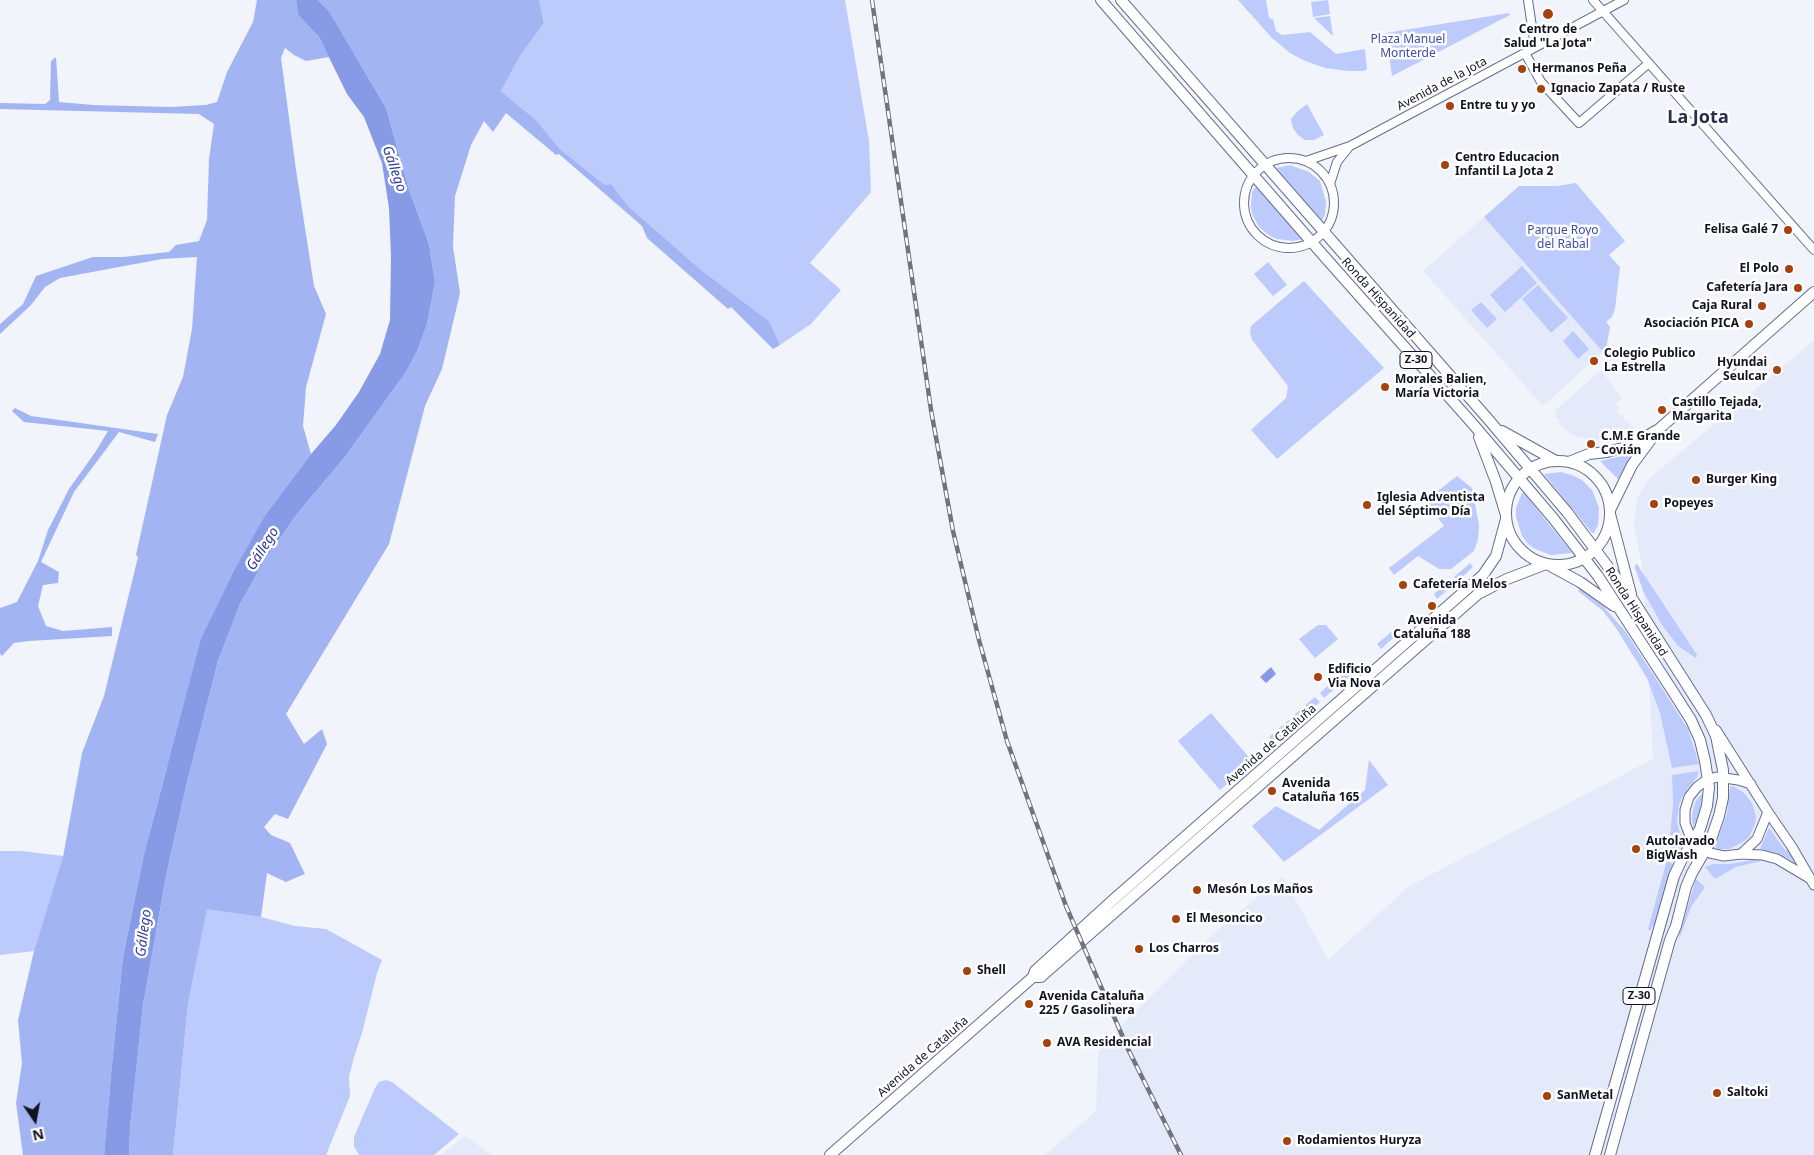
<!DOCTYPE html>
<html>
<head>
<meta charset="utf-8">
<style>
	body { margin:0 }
	#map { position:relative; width:1814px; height:1155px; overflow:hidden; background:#f1f4fb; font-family:"Noto Sans",sans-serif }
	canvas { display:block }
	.north { position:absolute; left:10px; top:1095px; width:50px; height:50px; -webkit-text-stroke:4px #fff; paint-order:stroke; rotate:168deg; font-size:14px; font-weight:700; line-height:20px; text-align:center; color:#111420 }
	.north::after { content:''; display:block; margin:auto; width:18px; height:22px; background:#111420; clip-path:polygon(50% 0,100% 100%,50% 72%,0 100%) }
</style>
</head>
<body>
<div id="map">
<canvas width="1814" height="1155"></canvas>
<div class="north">N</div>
</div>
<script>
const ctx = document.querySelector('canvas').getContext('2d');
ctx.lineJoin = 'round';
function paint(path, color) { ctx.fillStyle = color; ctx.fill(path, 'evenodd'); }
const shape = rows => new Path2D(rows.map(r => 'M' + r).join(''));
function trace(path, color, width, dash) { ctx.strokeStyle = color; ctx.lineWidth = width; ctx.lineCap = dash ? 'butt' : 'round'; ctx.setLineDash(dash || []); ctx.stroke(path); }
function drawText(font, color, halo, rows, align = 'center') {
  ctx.font = font + ' "Noto Sans",sans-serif'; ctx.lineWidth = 5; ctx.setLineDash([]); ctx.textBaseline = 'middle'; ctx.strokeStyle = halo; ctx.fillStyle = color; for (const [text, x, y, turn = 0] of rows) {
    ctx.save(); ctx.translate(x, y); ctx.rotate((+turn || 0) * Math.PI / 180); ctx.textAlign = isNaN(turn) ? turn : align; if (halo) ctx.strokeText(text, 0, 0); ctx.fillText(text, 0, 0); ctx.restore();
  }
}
paint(shape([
	[1484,217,1603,352,1543,406,1423,271],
	[1814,340,1814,1155,1045,1155,1096,1111,1098,1052,1128,1019,1212,935,1283,876,1328,960,1409,886,1653,759,1643,572,1634,526,1637,498,1649,479],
	[1601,370,1622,398,1616,404,1619,408,1616,411,1635,429,1615,438,1596,440,1575,436,1564,429,1558,423,1560,421,1554,415,1557,413,1555,411],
	[465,1136,492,1155,440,1155]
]), '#e5eafb');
paint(shape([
	[539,0,845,0,869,141,871,192,810,263,841,290,811,324,780,345,769,321,700,269,629,207,611,184,605,185,560,149,536,120,501,91,520,56,544,23],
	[1238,0,1266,0,1269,18,1273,19,1276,31,1282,35,1310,32,1336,54,1365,49,1367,69,1364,71,1348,71,1325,68,1303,60,1290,53,1271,37],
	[1328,0,1330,14,1313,17,1311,2],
	[1509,13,1510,15,1392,76,1386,33],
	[1330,16,1333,36,1314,18],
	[1307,104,1324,135,1314,140,1305,140,1298,135,1293,128,1291,119,1298,111],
	[1290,165,1309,172,1320,181,1326,202,1325,214,1322,221,1276,168],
	[1576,183,1625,241,1609,255,1620,267,1615,309,1612,317,1606,322,1610,327,1606,349,1603,352,1484,217,1519,186,1557,186],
	[1256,187,1302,239,1293,241,1277,239,1270,236,1259,227,1252,214,1251,206,1252,192],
	[1268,262,1287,285,1273,296,1254,274],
	[1522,266,1537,283,1505,312,1490,295],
	[1304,281,1384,368,1277,459,1251,430,1286,398,1288,386,1252,340,1250,332,1251,326],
	[1538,285,1568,318,1551,333,1522,299],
	[1481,302,1497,319,1487,328,1471,310],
	[1573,331,1589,349,1578,359,1563,341],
	[1633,451,1635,453,1618,479,1600,461,1617,457],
	[1561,472,1572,475,1582,480,1592,490,1599,508,1598,525,1594,533,1592,533,1544,474],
	[1457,476,1472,488,1479,525,1478,539,1474,551,1451,569,1439,569,1418,556,1394,575,1389,568,1444,526,1425,501],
	[1522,493,1524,493,1572,553,1551,555,1535,549,1528,544,1522,536,1516,517,1516,508],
	[1470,563,1473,567,1458,581,1454,577],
	[1637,564,1697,655,1696,658,1678,646,1662,625,1643,591,1635,568,1635,565],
	[1449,581,1453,585,1437,599,1434,594],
	[1580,589,1603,606,1626,632,1688,729,1699,764,1672,768,1660,713,1647,678,1616,628,1603,611,1578,591],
	[1318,625,1326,625,1338,639,1315,658,1299,639],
	[1397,627,1401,631,1381,649,1377,644],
	[1355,664,1359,668,1343,682,1339,677],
	[1334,680,1339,685,1324,698,1320,693],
	[1315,697,1320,702,1298,721,1293,716],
	[1211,713,1253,762,1220,790,1178,741],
	[1289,720,1293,725,1274,743,1269,737],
	[1369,760,1388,785,1284,862,1252,826,1276,806,1319,830,1365,790],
	[1699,771,1697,777,1683,795,1679,805,1677,822,1682,840,1680,853,1669,847,1673,804,1672,775],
	[1733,786,1744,793,1752,803,1756,817,1755,824,1749,837,1743,842,1729,849,1717,849,1715,846,1727,814,1730,787],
	[1701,795,1703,795,1701,807,1694,829,1692,820,1693,810,1696,801],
	[1769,828,1785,850,1790,851,1795,862,1778,853,1760,849],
	[0,851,22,851,63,856,63,861,62,862,34,951,0,955],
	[1758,859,1761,861,1736,867,1715,879,1705,867,1713,864,1730,864],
	[1667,860,1674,865,1656,921,1650,931,1648,929],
	[1696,879,1705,887,1691,907,1680,937,1679,936],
	[207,908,261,917,295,926,326,929,382,960,377,973,362,1033,354,1057,349,1077,350,1096,326,1155,173,1155,188,1004],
	[386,1080,392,1082,459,1134,434,1155,359,1155,354,1146,354,1137,375,1088,379,1082]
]), '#bdcbfc');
paint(shape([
	[257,0,296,0,298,15,319,37,329,57,306,61,294,55,285,48,281,58,296,170,314,286,326,314,306,387,303,426,311,454,266,514,167,767,144,854,123,957,112,1064,104,1155,23,1155,16,1103,22,1063,18,1020,34,951,63,857,82,753,104,696,138,557,136,555,167,415,183,377,192,329,197,257,162,259,60,278,45,287,31,305,0,334,0,324,23,304,36,276,93,257,123,257,169,252,176,245,199,241,207,220,209,159,214,124,199,114,0,109,0,103,45,104,50,100,51,61,56,57,59,102,93,105,171,107,206,105,217,102,227,72,253,22],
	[318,0,539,0,544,23,520,56,501,91,536,120,560,149,605,185,611,184,629,207,700,269,769,321,780,345,773,349,731,307,728,309,647,238,642,226,559,154,556,155,506,113,493,132,484,121,471,145,455,196,453,247,460,293,442,369,425,406,389,544,286,714,304,744,322,729,327,744,288,819,275,814,264,827,271,835,290,843,305,874,286,882,267,873,261,917,207,909,188,1004,173,1155,129,1155,130,1128,143,1005,167,871,187,782,218,661,240,604,264,561,297,514,344,458,406,372,418,349,427,324,435,282,429,244,409,190,386,108,329,11],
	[15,408,31,416,158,434,155,442,119,432,74,492,41,562,59,572,58,583,43,585,38,606,46,626,63,631,112,627,112,636,29,641,14,643,2,656,0,654,0,608,17,602,38,561,48,530,69,489,96,451,108,431,24,422,12,411]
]), '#a2b4f2');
paint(shape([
	[296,0,318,0,329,11,386,108,409,190,429,244,435,282,427,324,418,349,406,372,344,458,297,514,264,561,240,604,218,661,187,782,167,871,143,1005,130,1128,129,1155,104,1155,112,1064,123,957,144,854,201,639,234,571,266,514,311,454,336,425,359,392,380,354,390,320,391,256,389,208,382,163,364,117,347,94,319,37,298,15],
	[1271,667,1276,674,1266,683,1260,677]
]), '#869ae6');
const tertiary = shape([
	[1528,0,1535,47],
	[1593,0,1814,250],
	[1525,53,1541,82,1579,123,1649,63],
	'1244 203a45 45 0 1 1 90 0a45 45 0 1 1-90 0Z',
	[1306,161,1350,146,1624,0],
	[1330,184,1337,162,1349,147]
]);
const secondary = shape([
	[1716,730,1768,812,1792,847,1814,885],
	[1751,784,1738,780,1718,777,1708,779,1697,787,1689,797,1685,810,1685,823,1690,836,1700,848,1710,853,1724,856,1741,854,1757,839,1768,812],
	[1741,854,1762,855,1777,859,1809,878]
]);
const primary = shape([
	'1506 513a52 52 0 1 1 104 0a52 52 0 1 1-104 0Z',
	[1569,462,1589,454,1607,452,1627,447,1659,429,1814,292],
	[1610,510,1632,465,1655,434],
	[1033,977,1041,977,1043,975,1478,594,1507,579,1546,564],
	[830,1155,1033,977,1035,971,1113,900,1483,575,1496,556,1506,519]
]);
const trunk = shape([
	[1101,0,1323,255,1472,423,1553,518,1598,576,1670,687,1691,720,1700,740,1705,761,1709,787,1707,806,1700,829,1682,859,1674,876,1595,1155],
	[1121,0,1488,419,1567,512,1633,600,1706,715,1716,736,1723,770,1723,798,1719,816,1710,842,1692,873,1686,887,1676,926,1670,940,1610,1155],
	[1502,431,1556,461],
	[1479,437,1496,482,1506,515],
	[1610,514,1631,594],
	[1547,564,1580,582,1614,606]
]);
trace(tertiary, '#656d8c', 10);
trace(secondary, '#656d8c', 11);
trace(primary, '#656d8c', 12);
trace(trunk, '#656d8c', 12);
trace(tertiary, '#fff', 8);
trace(secondary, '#fff', 9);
trace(primary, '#fff', 10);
trace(trunk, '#fff', 10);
const rail = shape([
	[872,0,931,410,953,531,979,640,1007,741,1066,906,1128,1049,1181,1155]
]);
trace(rail, '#71747e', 4.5);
trace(rail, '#fff', 2.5, [8]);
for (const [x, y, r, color] of [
	[1548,14,6,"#a6420c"],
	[1522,69,5,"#a6420c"],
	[1541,89,5,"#a6420c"],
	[1450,106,5,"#a6420c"],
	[1445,165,5,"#a6420c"],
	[1788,230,5,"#a6420c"],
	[1789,269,5,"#a6420c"],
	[1798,288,5,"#a6420c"],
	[1762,306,5,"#a6420c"],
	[1749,324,5,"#a6420c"],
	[1594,361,5,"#a6420c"],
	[1777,370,5,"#a6420c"],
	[1385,387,5,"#a6420c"],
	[1662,410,5,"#a6420c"],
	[1591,444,5,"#a6420c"],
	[1696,480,5,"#a6420c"],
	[1654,504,5,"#a6420c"],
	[1367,505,5,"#a6420c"],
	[1403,585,5,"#a6420c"],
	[1432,606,5,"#a6420c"],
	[1318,677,5,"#a6420c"],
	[1272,791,5,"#a6420c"],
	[1636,849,5,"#a6420c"],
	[1197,890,5,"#a6420c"],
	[1176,919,5,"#a6420c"],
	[1139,949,5,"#a6420c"],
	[967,971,5,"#a6420c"],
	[1029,1004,5,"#a6420c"],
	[1047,1043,5,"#a6420c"],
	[1717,1093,5,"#a6420c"],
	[1547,1096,5,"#a6420c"],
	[1287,1141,5,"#a6420c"]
]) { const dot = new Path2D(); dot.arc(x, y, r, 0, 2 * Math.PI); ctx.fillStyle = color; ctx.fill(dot); trace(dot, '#fff', 2); }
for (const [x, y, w] of [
	[1416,360,32],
	[1639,996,32]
]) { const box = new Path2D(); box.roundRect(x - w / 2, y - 8.5, w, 17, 4); ctx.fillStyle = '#fff'; ctx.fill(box); trace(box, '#111420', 1); }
drawText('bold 11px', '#111420', null, [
	["Z-30",1416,360],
	["Z-30",1639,996]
]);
drawText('bold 12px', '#111420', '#fff', [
	["Centro de",1548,30,"center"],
	["Salud \"La Jota\"",1548,44,"center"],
	["Hermanos Peña",1532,69],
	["Ignacio Zapata / Ruste",1551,89],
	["Entre tu y yo",1460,106],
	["Centro Educacion",1455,158],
	["Infantil La Jota 2",1455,172],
	["Felisa Galé 7",1778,230,"right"],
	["El Polo",1779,269,"right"],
	["Cafetería Jara",1788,288,"right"],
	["Caja Rural",1752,306,"right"],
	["Asociación PICA",1739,324,"right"],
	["Colegio Publico",1604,354],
	["La Estrella",1604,368],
	["Hyundai",1767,363,"right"],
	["Seulcar",1767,377,"right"],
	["Morales Balien,",1395,380],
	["María Victoria",1395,394],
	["Castillo Tejada,",1672,403],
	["Margarita",1672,417],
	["C.M.E Grande",1601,437],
	["Covián",1601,451],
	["Burger King",1706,480],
	["Iglesia Adventista",1377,498],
	["del Séptimo Día",1377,512],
	["Popeyes",1664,504],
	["Cafetería Melos",1413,585],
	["Avenida",1432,621,"center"],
	["Cataluña 188",1432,635,"center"],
	["Edificio",1328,670],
	["Via Nova",1328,684],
	["Avenida",1282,784],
	["Cataluña 165",1282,798],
	["Autolavado",1646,842],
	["BigWash",1646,856],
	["Mesón Los Maños",1207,890],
	["El Mesoncico",1186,919],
	["Los Charros",1149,949],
	["Shell",977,971],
	["Avenida Cataluña",1039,997],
	["225 / Gasolinera",1039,1011],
	["AVA Residencial",1057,1043],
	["Saltoki",1727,1093],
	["SanMetal",1557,1096],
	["Rodamientos Huryza",1297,1141]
], 'left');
drawText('12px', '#3d4ca6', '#fff', [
	["Plaza Manuel",1408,40],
	["Monterde",1408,54],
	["Parque Royo",1563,231],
	["del Rabal",1563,245]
]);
drawText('12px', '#111420', '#fff', [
	["Avenida de la Jota",1442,84,-28],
	["Ronda Hispanidad",1378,298,48],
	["Ronda Hispanidad",1636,612,57],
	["Avenida de Cataluña",1271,745,-41],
	["Avenida de Cataluña",923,1057,-41]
]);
drawText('italic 14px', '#2d3991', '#fff', [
	["Gállego",394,169,71],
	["Gállego",263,549,-58],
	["Gállego",144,933,-83]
]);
drawText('bold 18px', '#282f4a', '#fff', [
	["La Jota",1698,118]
]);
</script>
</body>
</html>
